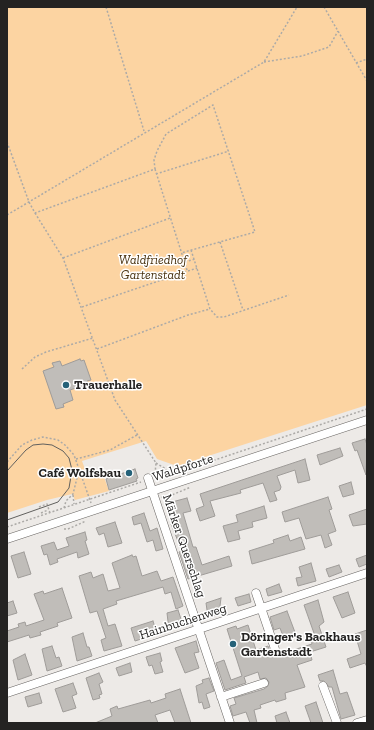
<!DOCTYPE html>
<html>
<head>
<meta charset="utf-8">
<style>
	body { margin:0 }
	#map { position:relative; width:374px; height:730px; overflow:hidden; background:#edeae7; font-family:"Zilla Slab",serif }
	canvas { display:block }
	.frame { position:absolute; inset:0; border:8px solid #242322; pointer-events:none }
</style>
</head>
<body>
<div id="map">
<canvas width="374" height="730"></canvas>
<div class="frame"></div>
</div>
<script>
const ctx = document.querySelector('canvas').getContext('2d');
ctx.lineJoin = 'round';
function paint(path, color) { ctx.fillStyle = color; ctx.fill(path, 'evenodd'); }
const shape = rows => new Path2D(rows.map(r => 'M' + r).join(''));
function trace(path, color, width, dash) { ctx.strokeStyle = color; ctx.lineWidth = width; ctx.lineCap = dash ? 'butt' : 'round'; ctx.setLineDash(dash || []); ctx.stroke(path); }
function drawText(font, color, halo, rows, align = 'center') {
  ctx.font = font + ' "Zilla Slab",serif'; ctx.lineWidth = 3; ctx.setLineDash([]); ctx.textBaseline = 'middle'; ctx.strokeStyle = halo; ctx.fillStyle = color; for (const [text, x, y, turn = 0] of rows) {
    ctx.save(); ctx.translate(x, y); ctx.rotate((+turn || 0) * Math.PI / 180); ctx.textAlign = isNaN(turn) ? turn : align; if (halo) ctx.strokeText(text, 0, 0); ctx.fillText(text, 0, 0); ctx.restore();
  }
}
paint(shape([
	[7,7,367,7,367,405,177,466,157,459,146,441,82,461,88,477,103,474,109,491,75,500,72,494,47,500,7,513]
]), '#fcd4a2');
const building = shape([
	[80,359,81,361,84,360,91,380,87,381,88,384,70,390,73,400,63,404,64,407,56,409,43,371,54,367,52,363,60,361,62,366,80,359],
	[365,439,367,445,366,475,357,450,355,451,352,443,365,439],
	[340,448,343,456,320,465,317,455,340,448],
	[305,459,310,480,298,483,295,470,277,476,281,487,280,490,274,492,277,500,270,502,263,483,240,490,241,493,210,501,215,516,200,521,196,509,204,506,200,494,305,459],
	[135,469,138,478,136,479,137,481,109,490,106,479,135,469],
	[351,482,354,494,343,497,339,486,351,482],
	[328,497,332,509,329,510,336,531,328,534,332,545,325,548,321,535,306,539,299,518,285,522,282,512,328,497],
	[187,498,191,511,183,513,193,547,196,547,202,565,229,556,232,566,188,579,179,552,182,551,171,524,178,522,172,502,187,498],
	[264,506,267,518,252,522,253,527,238,531,240,539,228,542,223,526,238,522,236,515,264,506],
	[367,509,367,524,353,526,349,515,367,509],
	[144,513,150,531,157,528,163,549,156,551,153,540,147,542,141,523,134,525,132,517,144,513],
	[115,522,122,543,108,547,104,533,99,535,96,528,115,522],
	[85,532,87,540,85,541,89,554,78,558,77,552,57,559,58,562,50,565,47,554,44,555,41,546,54,542,57,550,69,546,66,538,85,532],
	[288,535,290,541,301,537,305,549,252,564,249,551,274,543,273,540,288,535],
	[24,552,31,574,18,578,11,556,24,552],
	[132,555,133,557,136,556,142,576,157,571,161,581,173,577,183,606,176,609,171,592,165,594,163,587,116,601,117,604,103,609,108,626,115,624,122,646,104,651,101,640,106,638,97,611,90,613,79,576,91,572,93,578,103,574,108,591,120,588,112,563,132,555],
	[367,555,367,564,359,567,356,559,367,555],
	[311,563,316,581,298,586,296,578,302,577,299,567,311,563],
	[339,565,342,572,329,577,326,569,339,565],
	[279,584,282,592,268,596,266,589,279,584],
	[62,588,72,618,57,623,58,626,40,632,41,635,30,638,29,635,7,642,7,631,19,627,18,624,25,622,26,626,44,620,34,594,43,591,44,594,62,588],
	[348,592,355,613,342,618,333,597,348,592],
	[249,594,251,602,238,606,235,598,249,594],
	[221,598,219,614,208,617,206,603,221,598],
	[318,600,324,622,319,626,326,647,310,652,312,660,297,665,305,687,285,693,286,699,276,702,275,700,260,705,261,708,254,710,257,723,250,723,246,712,233,716,230,706,236,704,234,698,264,689,268,686,269,682,266,678,260,679,258,672,244,677,246,683,225,690,216,663,224,660,231,680,242,676,227,629,236,626,237,629,248,625,256,650,268,646,271,653,278,654,278,655,312,644,310,637,315,636,304,605,318,600],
	[13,601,17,613,7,616,7,603,13,601],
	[178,610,183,625,169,630,167,613,178,610],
	[287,611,296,635,288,638,287,635,283,636,280,628,274,630,270,617,287,611],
	[153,621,157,634,135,641,131,628,153,621],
	[367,630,367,667,365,663,350,668,347,659,361,654,355,634,367,630],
	[83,633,87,647,89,647,92,656,77,661,72,637,83,633],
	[196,641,199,652,194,653,199,668,185,673,175,648,196,641],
	[52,646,56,658,59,657,62,666,47,671,42,649,52,646],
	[160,653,162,661,160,662,163,672,155,674,152,665,149,666,146,657,160,653],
	[25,654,32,675,18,680,13,660,25,654],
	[130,663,132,672,119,676,116,668,130,663],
	[333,670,340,694,347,692,355,715,341,719,332,687,329,687,324,681,320,681,318,675,333,670],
	[99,673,103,682,99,684,102,694,99,695,100,698,93,700,86,678,99,673],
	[209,678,214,691,206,694,210,707,204,709,202,702,199,703,196,686,203,683,202,680,209,678],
	[73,683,77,694,72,696,76,708,63,712,55,689,73,683],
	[180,689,191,723,175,723,170,710,155,715,158,723,95,723,112,716,110,709,117,706,118,709,150,700,151,703,166,698,165,694,180,689],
	[39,693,42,703,28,707,25,697,39,693],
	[316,702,323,723,311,723,305,706,316,702],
	[286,712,290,723,277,723,275,716,286,712]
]);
paint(building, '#c0bdb9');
trace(building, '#9f9c99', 1);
const minor = shape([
	[148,478,230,723],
	[7,539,367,420],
	[256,593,275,649],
	[323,686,337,723],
	[7,693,367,573],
	[221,697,264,683],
	[357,723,367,720]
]);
trace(minor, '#6a6764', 9);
trace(shape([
	[106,7,144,131],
	[324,7,367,81],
	[264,62,302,56,329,47,338,31],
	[356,63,367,59],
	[7,142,29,202,35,213,155,169,154,160,157,151,166,134,213,105,255,232,181,253],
	[155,169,187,270],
	[156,174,229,151],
	[35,213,63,258,115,400,156,463,155,474],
	[7,215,264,62,297,7],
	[220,242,243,310],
	[191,250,210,309,217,317,224,317,289,295],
	[63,258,170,218],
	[185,262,195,259],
	[82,307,197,268],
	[97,349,188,315,210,309],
	[22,369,35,357,46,352,93,338],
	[76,459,110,450,137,435],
	[7,462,22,445,32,440,43,437,58,440,65,445,74,455,91,503],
	[156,463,166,469,167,474],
	[156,477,194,467,367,409],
	[73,495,74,504],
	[161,497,167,497,191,487],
	[39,507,47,504,50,513],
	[64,508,66,501,73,494,79,470],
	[41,513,48,510],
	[7,527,141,482],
	[64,529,68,529,86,521]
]), '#acaaa7', 1.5, [2, 2]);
trace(minor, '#fff', 8);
trace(shape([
	[7,471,26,450,33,445,43,444,52,445,63,451,69,458,72,470,69,488,58,502,7,520]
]), '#61605e', 1);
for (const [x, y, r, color] of [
	[66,385,4,"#256279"],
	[129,473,4,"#256279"],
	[233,644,4,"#256279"]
]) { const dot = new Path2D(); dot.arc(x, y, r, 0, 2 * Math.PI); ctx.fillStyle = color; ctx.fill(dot); trace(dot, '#fff', 1.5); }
drawText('italic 13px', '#48310e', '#fff', [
	["Waldfriedhof",153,260],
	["Gartenstadt",153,275]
]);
drawText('bold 13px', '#242322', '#fff', [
	["Trauerhalle",74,385],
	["Café Wolfsbau",121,473,"right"],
	["Döringer's Backhaus",241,637],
	["Gartenstadt",241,652]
], 'left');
drawText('13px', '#242322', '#fff', [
	["Waldpforte",183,468,-18],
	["Märker Querschlag",184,546,71],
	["Hainbuchenweg",183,622,-18]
]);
</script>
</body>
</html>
